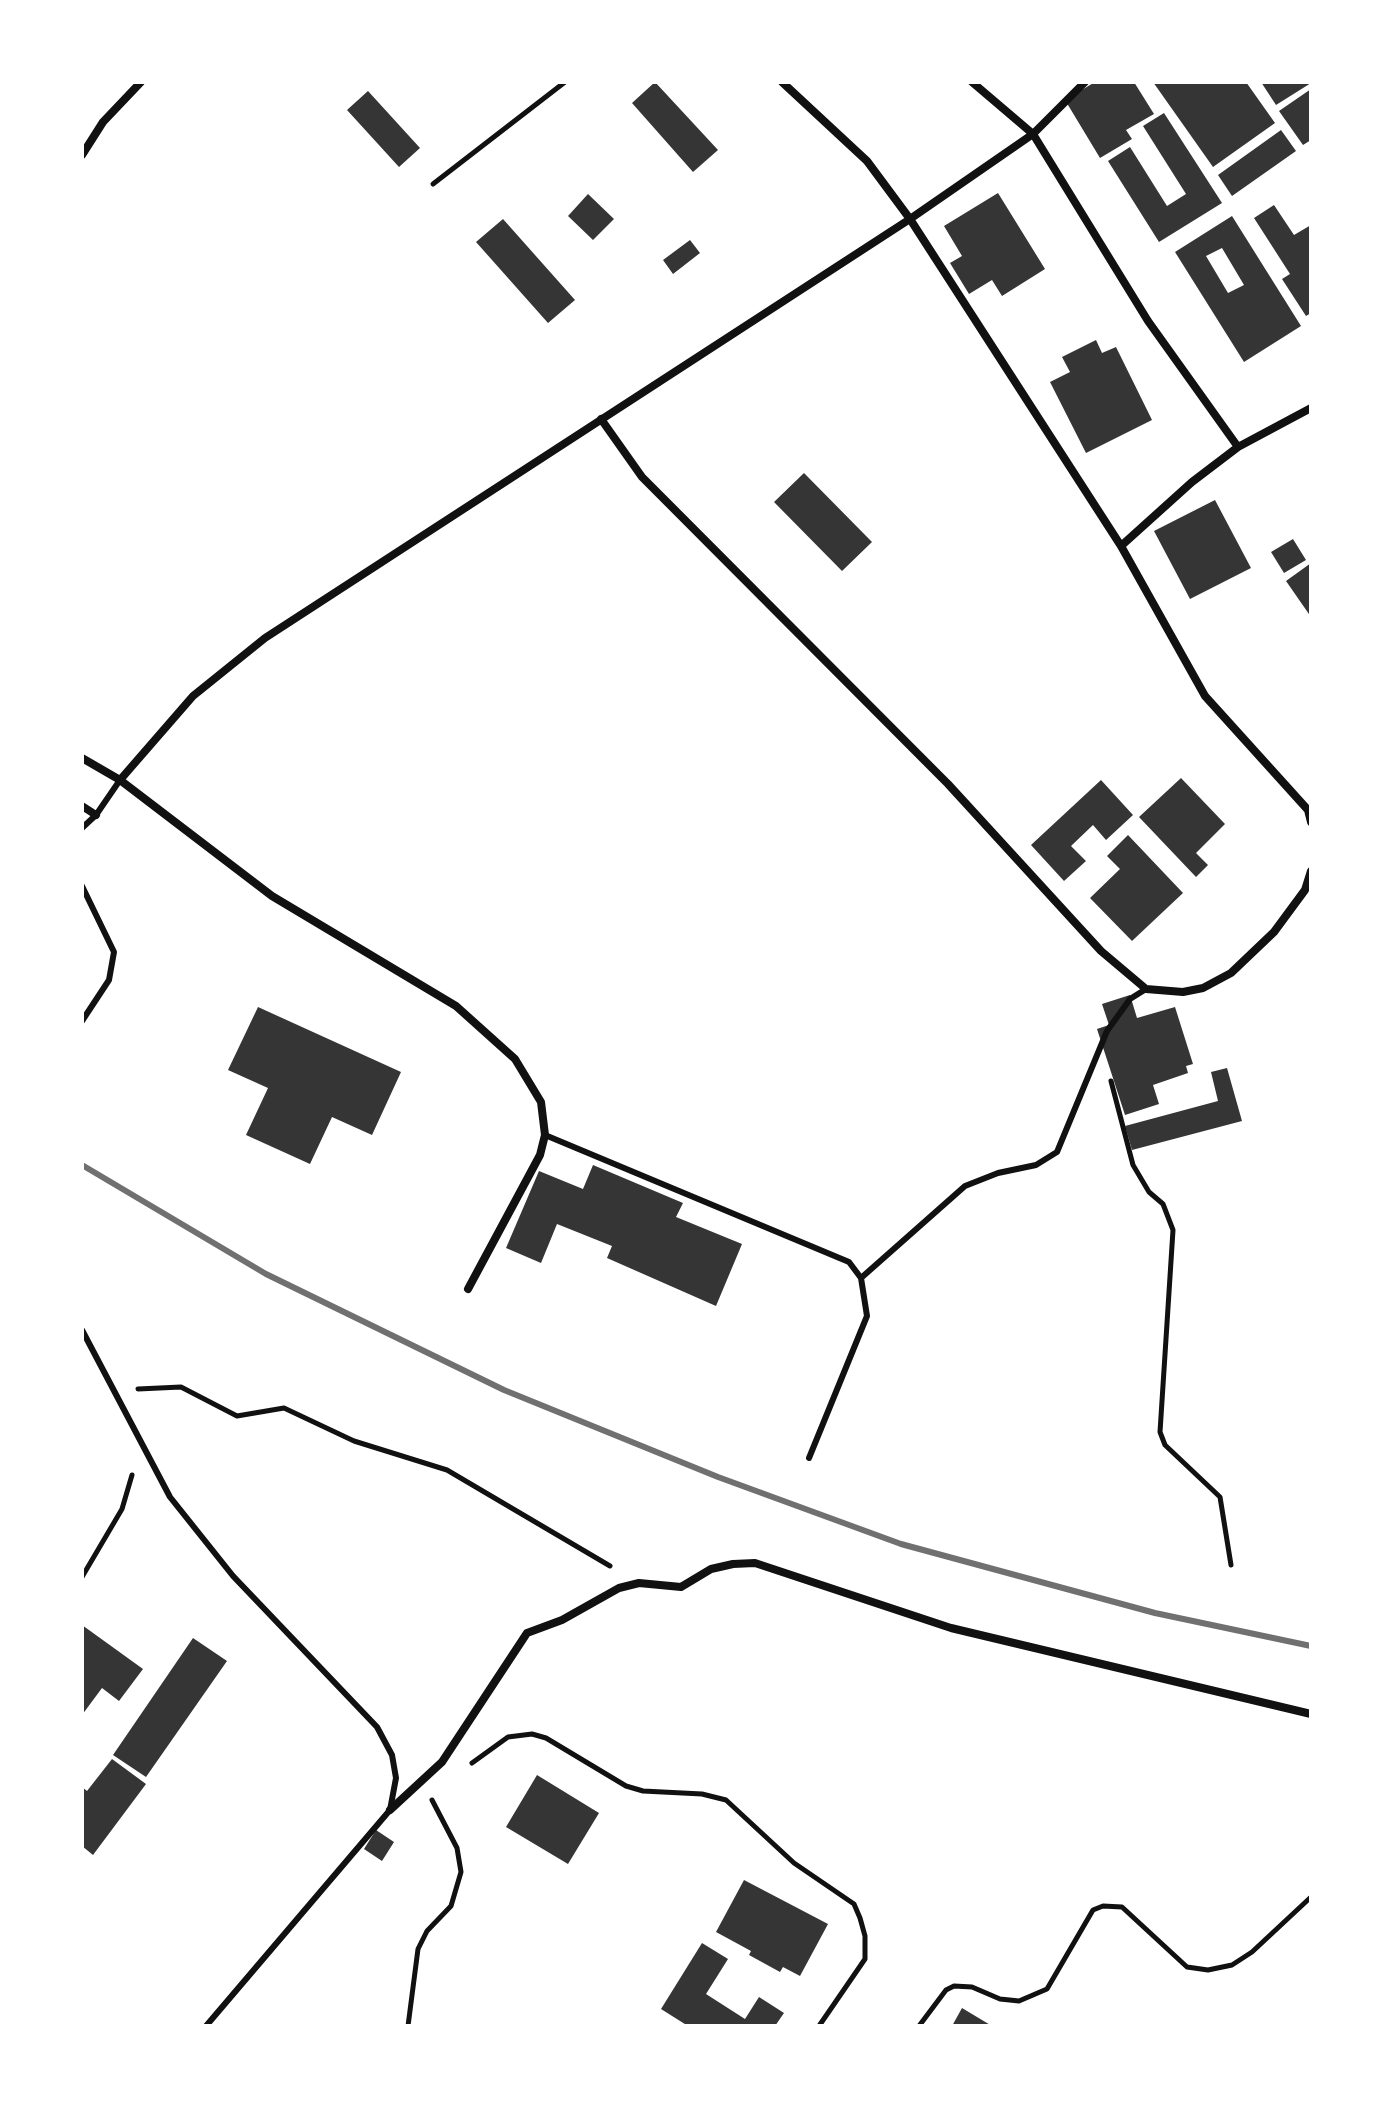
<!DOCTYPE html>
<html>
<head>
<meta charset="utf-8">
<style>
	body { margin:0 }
	#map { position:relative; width:1393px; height:2108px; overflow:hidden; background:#fff; font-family:Lora,serif }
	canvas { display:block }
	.frame { position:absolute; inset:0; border:84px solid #fff; pointer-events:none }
</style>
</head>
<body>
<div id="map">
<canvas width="1393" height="2108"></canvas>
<div class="frame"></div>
</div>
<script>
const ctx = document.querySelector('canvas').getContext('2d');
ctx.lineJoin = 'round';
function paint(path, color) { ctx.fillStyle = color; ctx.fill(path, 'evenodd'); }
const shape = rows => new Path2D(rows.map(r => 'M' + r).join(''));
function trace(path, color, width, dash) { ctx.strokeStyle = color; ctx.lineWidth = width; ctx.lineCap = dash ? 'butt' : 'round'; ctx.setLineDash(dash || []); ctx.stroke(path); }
paint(shape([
	[655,82,718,150,693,172,632,103],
	[1095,82,1134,82,1154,114,1126,130,1132,139,1100,158,1065,100],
	[1153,82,1246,82,1275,123,1213,167],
	[1261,82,1311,82,1311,83,1276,105],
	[1311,89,1311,140,1303,145,1279,111],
	[368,91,420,148,399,167,347,110],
	[1164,113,1222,203,1159,242,1108,161,1130,147,1167,206,1186,194,1143,126],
	[1281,130,1296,151,1232,196,1218,175],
	[998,193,1045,269,1002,296,992,280,969,294,950,263,962,256,944,226],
	[588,194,614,219,593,240,568,216],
	[1274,205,1294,235,1311,225,1311,313,1306,316,1282,279,1290,274,1254,218],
	[1232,216,1301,326,1244,362,1175,252],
	[1222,248,1244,285,1228,293,1206,256],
	[503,219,575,300,548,323,476,242],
	[690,240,700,253,673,274,663,260],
	[1096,340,1102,353,1116,347,1152,420,1086,453,1050,382,1070,372,1062,357],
	[804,473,872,542,842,571,774,502],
	[1215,500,1251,568,1190,599,1154,531],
	[1293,539,1306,560,1284,573,1271,552],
	[1311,563,1311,617,1286,581],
	[1181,778,1225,824,1196,853,1208,865,1196,877,1139,817],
	[1101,780,1133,815,1106,840,1093,825,1071,846,1086,861,1064,881,1031,845],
	[1128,835,1183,893,1132,941,1090,898,1120,869,1107,856],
	[1130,995,1137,1018,1175,1007,1193,1064,1186,1066,1188,1073,1153,1085,1159,1104,1125,1115,1097,1029,1109,1025,1102,1004],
	[258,1007,401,1072,372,1135,332,1117,310,1164,246,1135,268,1088,228,1070],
	[1227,1068,1242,1121,1132,1150,1125,1126,1218,1101,1211,1072],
	[593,1165,683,1203,676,1217,742,1244,716,1306,607,1258,612,1246,557,1224,541,1263,506,1248,539,1171,583,1189],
	[82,1625,143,1669,119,1701,102,1688,82,1715],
	[193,1638,227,1661,146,1777,113,1755],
	[112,1759,146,1784,93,1855,82,1846,82,1787,87,1791],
	[537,1775,599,1813,568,1864,506,1827],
	[376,1830,394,1842,382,1861,364,1849],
	[744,1880,828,1924,800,1976,783,1967,780,1972,749,1955,751,1951,716,1932],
	[702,1943,728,1959,706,1994,745,2019,759,1997,784,2013,775,2026,688,2026,661,2009],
	[962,2008,992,2026,952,2026]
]), '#353535');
trace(shape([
	[433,184,565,82],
	[1111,1081,1133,1165,1149,1192,1163,1204,1173,1230,1160,1432,1165,1445,1220,1497,1231,1565],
	[138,1389,181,1387,237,1416,284,1408,354,1441,447,1470,610,1566],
	[82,1577,122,1509,132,1475],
	[472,1763,508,1737,532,1734,546,1738,626,1786,643,1791,702,1794,726,1800,794,1863,854,1904,860,1918,865,1936,865,1959,819,2026],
	[408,2026,418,1949,427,1931,451,1906,461,1872,457,1848,432,1800],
	[919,2026,946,1990,954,1986,972,1987,1000,1999,1019,2001,1047,1989,1093,1910,1103,1906,1122,1907,1187,1967,1208,1970,1232,1965,1252,1952,1311,1897]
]), '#111', 5);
trace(shape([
	[82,828,96,815,120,780],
	[82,886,114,952,109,980,82,1021],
	[545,1135,849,1262,861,1278,867,1316,809,1458],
	[861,1278,965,1186,998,1173,1036,1165,1057,1152,1107,1031,1130,999,1146,989],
	[82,1330,170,1497,233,1576,377,1727,392,1755,396,1778,390,1810,206,2026]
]), '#111', 6);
trace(shape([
	[782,82,867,161,910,219,1121,546,1205,696,1308,810,1311,822],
	[972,82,1033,134,1148,321,1238,447],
	[82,155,103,122,141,82],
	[601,419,642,477,948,784,1101,951,1146,989,1183,992,1203,988,1231,973,1274,932,1305,890,1311,871],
	[1121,546,1192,482,1238,447,1311,408],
	[82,758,120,780,272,896,456,1006,515,1059,541,1102,545,1135,540,1155,468,1289],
	[120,780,193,696,265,638,910,219,1033,134,1085,82],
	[82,806,96,815],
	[390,1810,442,1762,527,1633,562,1620,619,1588,639,1583,681,1587,711,1569,733,1564,755,1563,951,1628,1311,1714]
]), '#111', 8);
trace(shape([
	[82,1165,266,1274,504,1390,718,1477,901,1544,1155,1613,1311,1646]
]), '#707070', 6);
</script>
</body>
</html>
